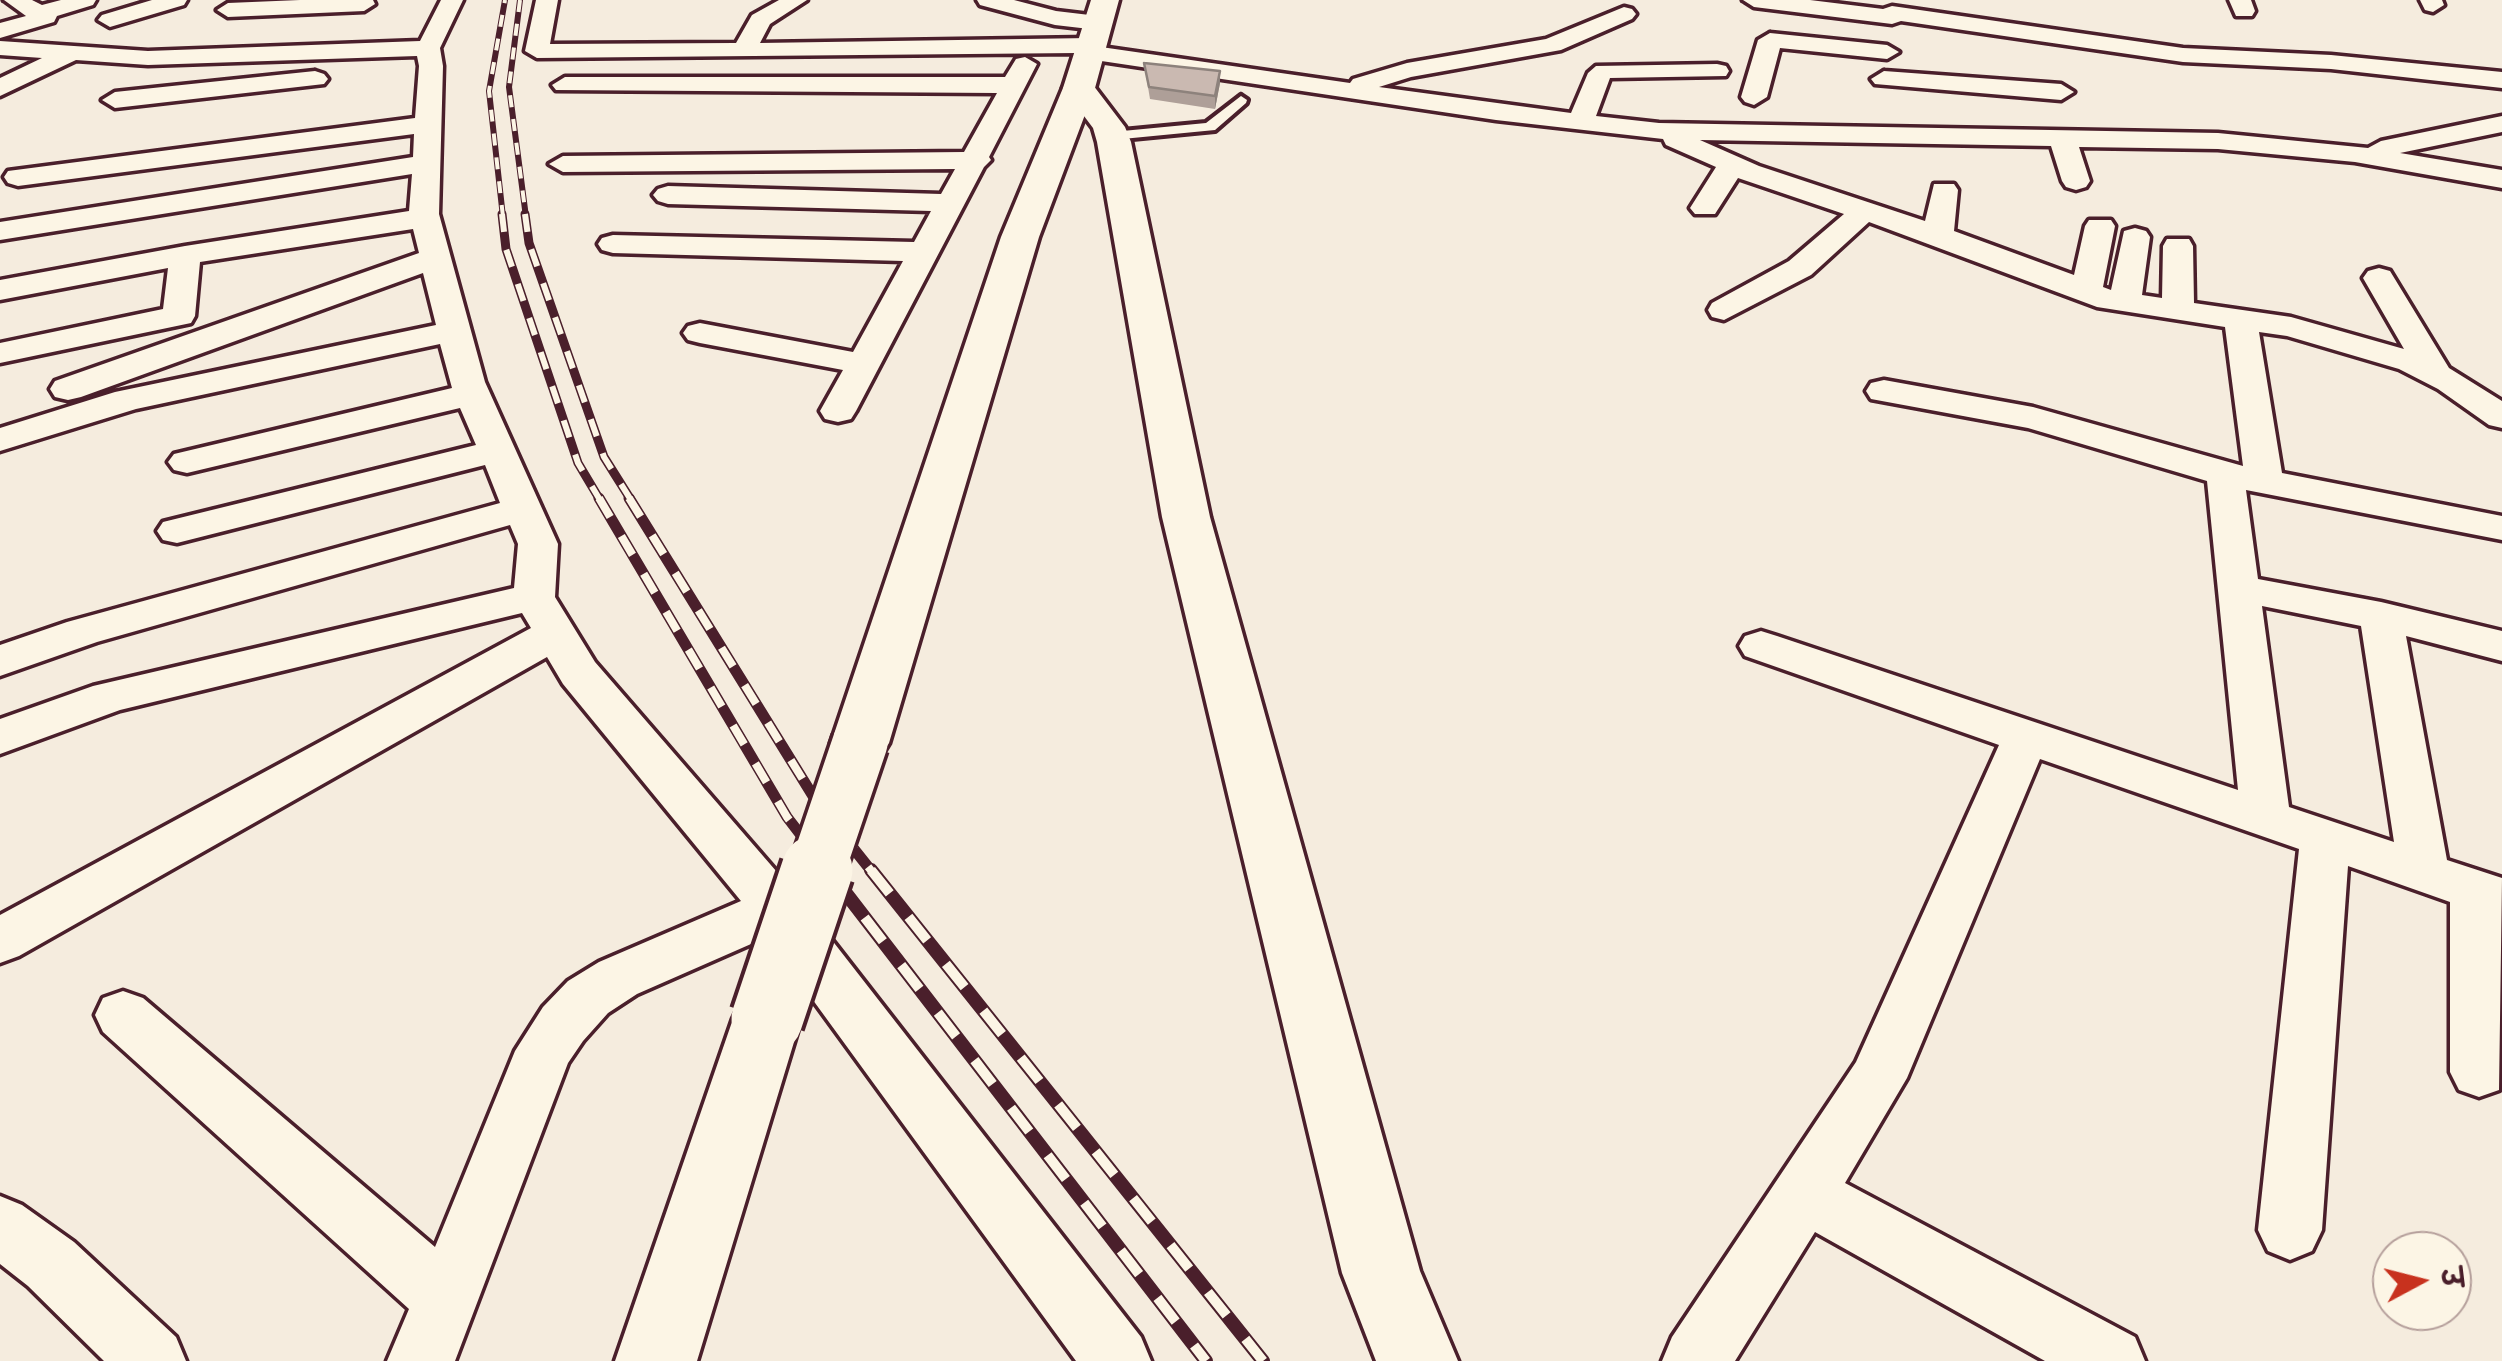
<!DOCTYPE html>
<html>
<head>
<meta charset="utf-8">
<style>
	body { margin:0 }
	#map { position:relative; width:2502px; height:1361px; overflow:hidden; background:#f5ecde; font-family:Pangolin,"Playpen Sans Deva",sans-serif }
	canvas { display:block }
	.north { position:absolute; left:2372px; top:1231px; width:100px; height:100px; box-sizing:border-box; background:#fcf5e5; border:2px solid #b59f9b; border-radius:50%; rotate:83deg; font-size:28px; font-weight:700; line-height:40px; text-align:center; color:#4a1f2b }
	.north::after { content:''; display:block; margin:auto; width:35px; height:45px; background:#c8321e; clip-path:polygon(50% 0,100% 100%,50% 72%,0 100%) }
</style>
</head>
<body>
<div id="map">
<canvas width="2502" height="1361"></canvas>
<div class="north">उ</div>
</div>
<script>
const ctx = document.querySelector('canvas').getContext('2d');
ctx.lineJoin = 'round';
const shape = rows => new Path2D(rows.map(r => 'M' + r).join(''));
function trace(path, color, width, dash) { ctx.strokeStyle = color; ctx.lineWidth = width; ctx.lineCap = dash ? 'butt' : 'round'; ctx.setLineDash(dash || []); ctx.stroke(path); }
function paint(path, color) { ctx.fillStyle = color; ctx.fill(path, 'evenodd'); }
const service = shape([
	[1241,96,1247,100,1246,103,1215,130,1112,140,1105,136,1112,132,1206,123,1241,96]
]);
const minor = shape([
	[4,0,32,0,42,5,61,0,96,0,93,5,57,16,54,22,0,38,0,23,26,16,4,0],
	[152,0,187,0,184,5,110,27,98,20,102,15,152,0],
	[300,0,373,0,375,4,364,11,228,17,217,10,228,3,300,0],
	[441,0,463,0,440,48,443,66,439,214,485,382,558,544,555,597,595,662,796,894,1141,1337,1151,1361,1076,1361,767,937,637,994,608,1013,583,1041,568,1063,455,1361,387,1361,409,1309,103,1032,95,1015,103,998,123,991,143,998,435,1247,515,1051,543,1007,568,981,599,962,741,901,563,684,547,657,19,956,0,963,0,915,531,628,522,613,120,710,0,754,0,719,93,686,514,588,518,544,510,525,97,642,0,676,0,645,67,622,500,503,485,465,177,543,163,540,157,531,163,522,476,445,460,408,187,473,174,470,168,462,174,454,452,388,440,344,136,409,0,451,0,428,115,392,436,325,423,273,81,397,68,400,55,397,50,389,55,381,419,253,413,229,200,262,195,316,191,323,0,363,0,343,163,309,168,268,0,300,0,280,185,246,409,211,412,174,0,240,0,222,413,157,414,134,18,186,8,183,4,177,8,171,415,118,419,66,417,56,148,65,76,60,0,96,0,78,42,58,0,55,0,41,148,51,420,41,441,0],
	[536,0,558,0,550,44,736,43,752,15,779,0,807,0,770,24,760,43,1090,38,1099,40,1101,47,1350,83,1353,79,1407,63,1546,39,1624,7,1632,9,1636,14,1632,19,1561,50,1411,77,1379,87,1571,113,1588,73,1596,66,1717,64,1726,66,1729,71,1726,76,1610,78,1596,116,1659,123,2218,133,2368,148,2381,141,2502,116,2502,132,2400,153,2502,170,2502,188,2355,162,2218,149,2079,147,2090,181,2086,187,2076,190,2066,187,2062,181,2051,146,1700,140,1759,166,1925,221,1934,184,1954,184,1958,190,1954,231,2074,275,2085,226,2089,220,2111,220,2115,226,2103,287,2111,290,2124,231,2135,228,2146,231,2150,237,2142,295,2162,298,2163,246,2167,239,2189,239,2193,246,2194,303,2291,317,2404,349,2363,278,2368,271,2379,268,2390,271,2449,368,2502,401,2502,428,2489,425,2438,389,2399,369,2287,336,2259,332,2282,473,2502,516,2502,540,2246,490,2258,579,2381,602,2502,631,2502,661,2406,636,2447,860,2502,878,2499,1090,2479,1097,2459,1090,2450,1072,2450,902,2348,866,2322,1230,2312,1251,2290,1260,2268,1251,2258,1230,2299,849,2040,759,1907,1078,1845,1183,2135,1337,2145,1361,2045,1361,1815,1232,1735,1361,1662,1361,1672,1337,1856,1062,1999,745,1745,656,1739,646,1745,636,1761,631,1777,636,2238,790,2207,481,2028,428,1871,399,1866,391,1871,383,1884,380,2033,407,2243,466,2225,327,2097,307,1869,222,1811,275,1724,320,1712,317,1708,310,1712,303,1789,261,1844,214,1738,178,1715,214,1695,214,1690,208,1716,167,1666,145,1663,139,1496,120,1088,59,1077,53,537,58,525,51,536,0],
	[2262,606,2361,626,2394,842,2289,807,2262,606],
	[977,0,1014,0,1056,11,1098,16,1110,23,1098,30,1055,25,980,5,977,0],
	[1743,0,1810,0,1883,9,1892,6,2183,48,2331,55,2502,72,2502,88,2331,69,2183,62,1901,21,1892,24,1754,7,1743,0],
	[2229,0,2251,0,2255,11,2252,16,2236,16,2229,0],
	[2420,0,2442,0,2444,5,2433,12,2425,10,2420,0],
	[1770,33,1887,45,1899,52,1887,59,1780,48,1767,97,1754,105,1745,102,1741,97,1758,40,1770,33],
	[1025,57,1037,64,989,157,991,160,984,167,856,411,851,419,838,422,825,419,820,411,843,370,700,343,688,340,683,333,688,326,700,323,853,352,903,261,613,253,602,250,598,244,602,238,613,235,914,242,931,211,668,204,658,201,653,195,658,189,668,186,941,194,955,169,563,172,549,164,563,156,964,152,997,93,556,90,552,85,565,77,1005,77,1016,59,1025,57],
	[315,71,324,74,328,79,324,84,115,108,102,100,115,92,315,71],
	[1884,71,2061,84,2074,92,2061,100,1875,84,1871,79,1884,71],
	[0,1196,22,1205,74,1242,176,1337,186,1361,104,1361,28,1286,0,1264,0,1196]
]);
const secondary = shape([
	[1079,79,1090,81,1125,127,1131,142,1210,517,1420,1271,1458,1361,1376,1361,1342,1273,1162,517,1097,142,1093,128,1063,88,1068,81,1079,79]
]);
const primary = shape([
	[1091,0,1119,0,1095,88,1039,237,889,743,880,758,860,764,840,758,831,743,1001,237,1063,88,1091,0],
	[767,990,791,998,801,1019,697,1361,615,1361,733,1019,743,998,767,990]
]);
trace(service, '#4a1f2b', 8);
trace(minor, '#4a1f2b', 7);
trace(secondary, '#4a1f2b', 7);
trace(primary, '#4a1f2b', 7);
paint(service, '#fcf5e5');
paint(minor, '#fcf5e5');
paint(secondary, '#fcf5e5');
paint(primary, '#fcf5e5');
const railFar3 = shape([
	[520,0,509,87,526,217],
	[503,217,489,91,505,0]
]);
const railFar2 = shape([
	[502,214,506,249,578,463,600,500],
	[525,214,529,243,604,457,631,500]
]);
const railFar1 = shape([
	[599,498,787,817,830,873],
	[629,498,818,804,873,873]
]);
const rail = shape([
	[828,870,1206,1361],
	[871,870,1263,1361]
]);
trace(railFar3, '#4a1f2b', 6);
trace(railFar2, '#4a1f2b', 9);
trace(railFar1, '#4a1f2b', 11);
trace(rail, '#4a1f2b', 14);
trace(railFar3, '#fcf5e5', 4, [12]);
trace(railFar2, '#fcf5e5', 6, [18]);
trace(railFar1, '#fcf5e5', 8, [22]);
trace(rail, '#fcf5e5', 10, [30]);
const primaryBridgeFar1 = shape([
	[816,873,860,743]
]);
const primaryBridge = shape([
	[767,1019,817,870]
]);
trace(primaryBridgeFar1, '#4a1f2b', 62, []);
trace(primaryBridge, '#4a1f2b', 79, []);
trace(primaryBridgeFar1, '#fcf5e5', 55);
trace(primaryBridge, '#fcf5e5', 71);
paint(shape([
	[1144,63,1220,83,1215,109,1150,99]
]), '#ae9f98');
paint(shape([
	[1220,71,1220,83,1215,109,1215,96]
]), '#8d827c');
const building = shape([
	[1144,63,1220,71,1215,96,1149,87,1144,63]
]);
paint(building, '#cab9b1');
trace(building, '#8d827c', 2.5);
</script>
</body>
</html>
